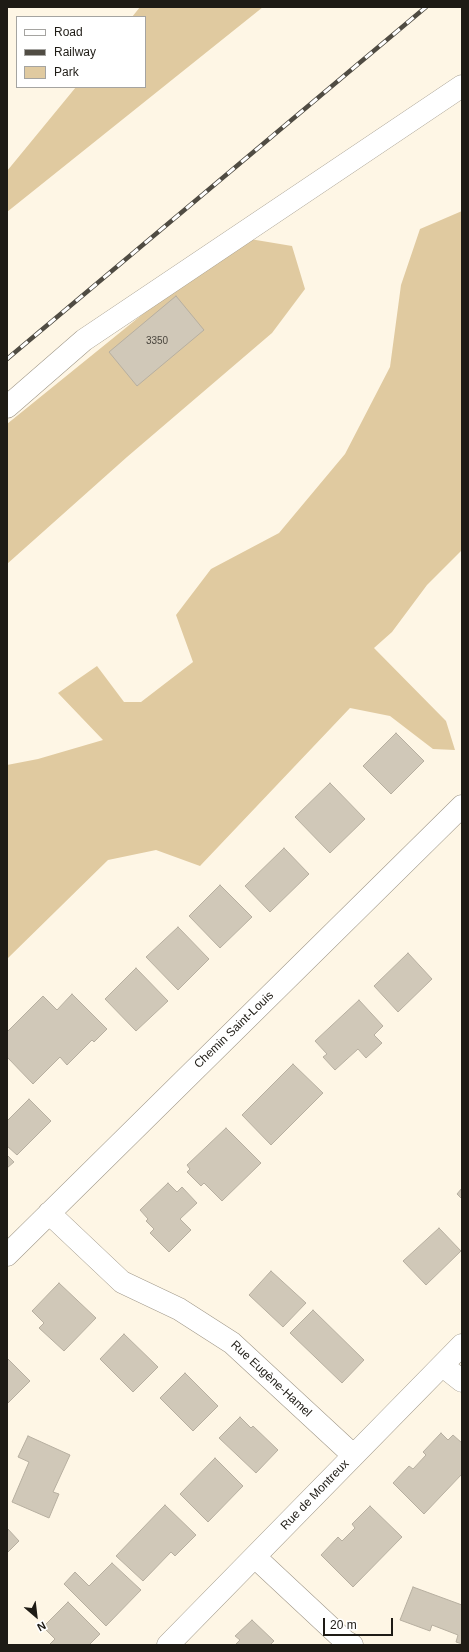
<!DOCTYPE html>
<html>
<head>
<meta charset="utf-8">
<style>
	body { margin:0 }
	#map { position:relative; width:469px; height:1652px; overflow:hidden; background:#fef6e5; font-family:Arial,sans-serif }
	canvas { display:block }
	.frame { position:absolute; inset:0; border:8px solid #1e1b15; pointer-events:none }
	.legend { position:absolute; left:16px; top:16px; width:130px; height:72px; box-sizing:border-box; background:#fff; border:1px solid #a5a4a1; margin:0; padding:5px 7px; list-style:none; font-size:12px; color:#1e1b15 }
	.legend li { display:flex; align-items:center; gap:8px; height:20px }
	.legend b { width:20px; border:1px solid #a5a4a1 }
	.north { position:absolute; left:16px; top:1596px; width:40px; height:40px; -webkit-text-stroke:3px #fff; paint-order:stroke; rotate:152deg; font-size:11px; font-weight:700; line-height:16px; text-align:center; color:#1e1b15 }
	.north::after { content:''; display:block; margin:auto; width:14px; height:18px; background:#1e1b15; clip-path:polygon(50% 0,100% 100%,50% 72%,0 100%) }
	.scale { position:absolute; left:323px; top:1618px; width:70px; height:18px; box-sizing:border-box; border:2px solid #1e1b15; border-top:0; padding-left:5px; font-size:12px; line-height:14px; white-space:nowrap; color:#1e1b15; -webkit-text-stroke:3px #fff; paint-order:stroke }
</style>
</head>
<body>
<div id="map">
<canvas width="469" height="1652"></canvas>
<div class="frame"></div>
<ul class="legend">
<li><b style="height:5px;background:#fff"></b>Road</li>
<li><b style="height:5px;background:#504c43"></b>Railway</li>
<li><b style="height:11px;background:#e0caa0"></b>Park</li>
</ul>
<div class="north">N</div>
<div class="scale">20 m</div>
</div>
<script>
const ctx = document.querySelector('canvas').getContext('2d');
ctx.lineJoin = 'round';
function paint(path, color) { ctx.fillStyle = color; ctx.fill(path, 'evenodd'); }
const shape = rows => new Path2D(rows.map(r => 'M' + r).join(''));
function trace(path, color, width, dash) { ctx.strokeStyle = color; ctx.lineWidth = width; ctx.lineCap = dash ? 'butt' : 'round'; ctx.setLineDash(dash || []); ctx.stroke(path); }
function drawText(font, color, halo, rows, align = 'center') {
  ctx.font = font + ' Arial,sans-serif'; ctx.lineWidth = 3; ctx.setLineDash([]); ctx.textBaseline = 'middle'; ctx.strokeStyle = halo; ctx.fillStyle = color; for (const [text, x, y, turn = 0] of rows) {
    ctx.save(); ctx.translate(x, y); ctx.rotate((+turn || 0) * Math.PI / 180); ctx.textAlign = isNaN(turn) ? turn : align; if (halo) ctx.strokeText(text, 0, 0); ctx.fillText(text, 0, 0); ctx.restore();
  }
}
paint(shape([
	[140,7,263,7,7,212,7,171,76,87,145,87,145,17,132,17],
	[462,211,462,550,427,585,392,632,374,648,446,721,455,750,433,749,390,716,350,708,200,866,156,850,108,860,7,959,7,765,38,759,103,740,58,693,97,666,124,702,141,702,193,662,176,615,211,569,279,533,345,454,390,367,401,285,420,229],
	[238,237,292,246,305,289,272,333,127,457,7,564,7,424]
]), '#e0caa0');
const building = shape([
	[176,296,204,330,137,386,109,352,176,296],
	[396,733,424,761,391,794,363,766,396,733],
	[330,783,365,819,330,853,295,817,330,783],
	[284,848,309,874,270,912,245,886,284,848],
	[220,885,252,917,220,948,189,916,220,885],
	[178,927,209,959,178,990,146,957,178,927],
	[408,953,432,979,398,1012,374,986,408,953],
	[136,968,168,1001,136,1031,105,999,136,968],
	[72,994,107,1029,94,1042,92,1040,67,1065,60,1057,33,1084,7,1057,7,1032,43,996,57,1010,72,994],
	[359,1000,383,1026,374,1035,382,1043,366,1058,358,1049,335,1070,323,1057,327,1054,315,1041,359,1000],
	[293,1064,323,1093,271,1145,242,1115,293,1064],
	[29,1099,51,1121,17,1155,7,1146,7,1121,29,1099],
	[226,1128,261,1163,222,1201,204,1183,201,1186,187,1172,190,1169,187,1165,226,1128],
	[7,1155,14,1162,7,1168,7,1155],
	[168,1183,177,1192,182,1187,197,1203,180,1219,191,1230,169,1252,150,1233,154,1229,146,1221,148,1219,140,1210,168,1183],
	[462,1188,462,1199,457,1194,462,1188],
	[439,1228,461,1251,426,1285,403,1261,439,1228],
	[271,1271,306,1303,283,1327,249,1295,271,1271],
	[59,1283,96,1318,64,1351,39,1328,44,1323,32,1311,59,1283],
	[313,1310,364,1360,342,1383,290,1333,313,1310],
	[124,1334,158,1367,133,1392,100,1359,124,1334],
	[7,1358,30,1381,7,1404,7,1358],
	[185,1373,218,1406,193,1431,160,1398,185,1373],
	[240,1417,251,1428,253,1426,278,1450,256,1473,219,1438,240,1417],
	[441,1433,448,1440,453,1435,462,1443,462,1474,424,1514,393,1483,409,1466,413,1469,426,1455,423,1452,441,1433],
	[28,1436,70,1455,53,1492,59,1494,49,1518,12,1502,29,1462,18,1457,28,1436],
	[215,1458,243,1486,208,1522,180,1494,215,1458],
	[165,1505,196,1535,175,1556,171,1552,143,1581,116,1556,165,1505],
	[370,1506,402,1537,353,1587,321,1555,338,1537,342,1541,355,1528,352,1524,370,1506],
	[7,1528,19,1541,7,1553,7,1528],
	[112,1563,141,1590,106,1626,64,1584,75,1572,89,1586,112,1563],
	[413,1587,462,1605,462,1644,456,1642,458,1635,432,1625,430,1631,400,1620,413,1587],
	[68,1602,100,1634,89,1645,49,1645,55,1639,43,1627,68,1602],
	[252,1620,274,1641,270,1645,235,1645,240,1640,235,1636,252,1620]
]);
paint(building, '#d0c8b8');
trace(building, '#b7afa0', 1);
const minor = shape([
	[7,407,84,340,462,86],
	[49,1213,122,1282,179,1309,232,1343,353,1455],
	[7,1255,462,806],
	[443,1366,462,1381],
	[255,1557,345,1641,352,1645],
	[168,1645,462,1345]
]);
trace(minor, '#9f9788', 23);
trace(minor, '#fff', 22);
const rail = shape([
	[7,359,426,7]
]);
trace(rail, '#504c43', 4.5);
trace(rail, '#fff', 3, [9]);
drawText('10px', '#4a463e', null, [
	["3350",157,341]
]);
drawText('12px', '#1e1b15', '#fff', [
	["Chemin Saint-Louis",234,1030,-44],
	["Rue Eugène-Hamel",271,1379,43],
	["Rue de Montreux",315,1495,-46]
]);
</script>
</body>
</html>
